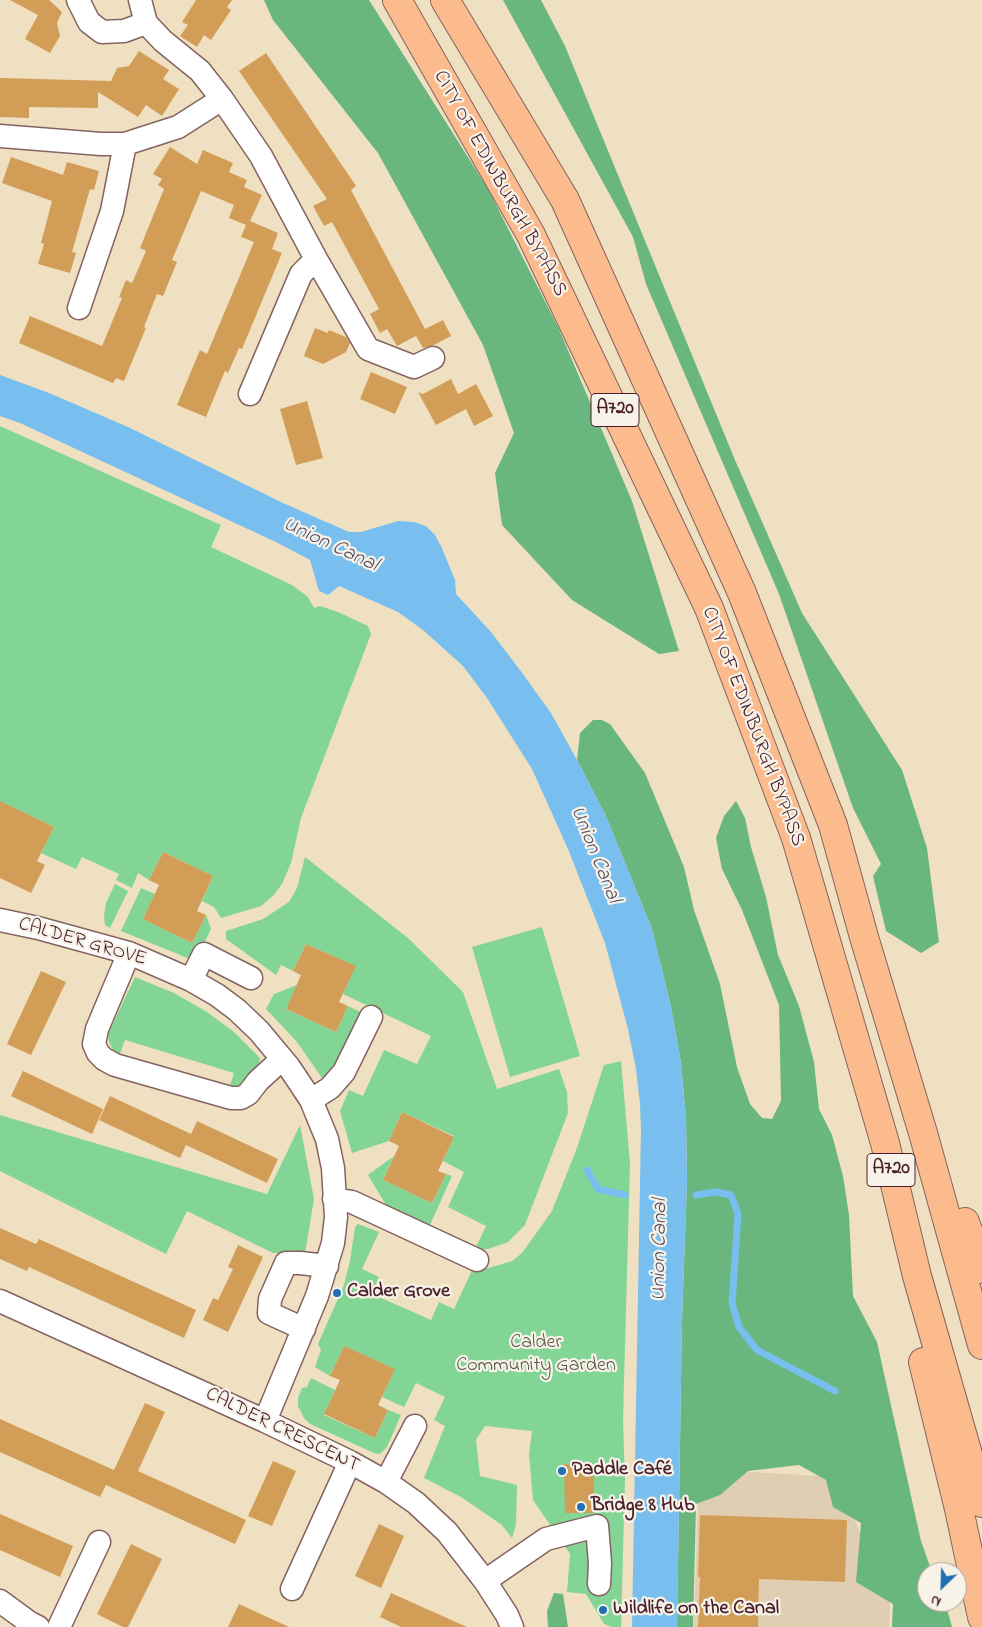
<!DOCTYPE html>
<html>
<head>
<meta charset="utf-8">
<style>
	body { margin:0 }
	#map { position:relative; width:982px; height:1627px; overflow:hidden; background:#efe0c1; font-family:"Indie Flower",sans-serif }
	canvas { display:block }
	.north { position:absolute; left:917px; top:1562px; width:50px; height:50px; box-sizing:border-box; background:#f7f3e8; border:1px solid #b29e9c; border-radius:50%; rotate:204deg; font-size:14px; font-weight:700; line-height:20px; text-align:center; color:#4a1f2b }
	.north::after { content:''; display:block; margin:auto; width:18px; height:22px; background:#1f6fb2; clip-path:polygon(50% 0,100% 100%,50% 72%,0 100%) }
</style>
</head>
<body>
<div id="map">
<canvas width="982" height="1627"></canvas>
<div class="north">N</div>
</div>
<script>
const ctx = document.querySelector('canvas').getContext('2d');
ctx.lineJoin = 'round';
function paint(path, color) { ctx.fillStyle = color; ctx.fill(path, 'evenodd'); }
const shape = rows => new Path2D(rows.map(r => 'M' + r).join(''));
function trace(path, color, width, dash) { ctx.strokeStyle = color; ctx.lineWidth = width; ctx.lineCap = dash ? 'butt' : 'round'; ctx.setLineDash(dash || []); ctx.stroke(path); }
function drawText(font, color, halo, rows, align = 'center') {
  ctx.font = font + ' "Indie Flower",sans-serif'; ctx.lineWidth = 4.5; ctx.setLineDash([]); ctx.textBaseline = 'middle'; ctx.strokeStyle = halo; ctx.fillStyle = color; for (const [text, x, y, turn = 0] of rows) {
    ctx.save(); ctx.translate(x, y); ctx.rotate((+turn || 0) * Math.PI / 180); ctx.textAlign = isNaN(turn) ? turn : align; if (halo) ctx.strokeText(text, 0, 0); ctx.fillText(text, 0, 0); ctx.restore();
  }
}
paint(shape([
	[699,1469,836,1477,890,1602,889,1627,694,1627]
]), '#dfceb1');
paint(shape([
	[0,426,221,525,211,547,292,585,308,597,314,608,320,606,338,612,368,626,371,634,301,818,291,863,282,884,273,896,261,906,221,918,214,907,202,901,213,876,163,852,149,880,138,873,132,888,116,880,119,874,82,857,76,869,41,853,54,827,2,802,0,806],
	[305,857,408,938,463,992,497,1089,559,1069,567,1092,568,1113,525,1225,508,1242,488,1249,475,1249,486,1226,448,1207,464,1172,443,1161,454,1136,402,1112,389,1141,352,1153,340,1111,349,1090,363,1096,384,1050,417,1064,431,1036,343,994,355,966,306,944,293,971,281,965,276,975,226,939,226,931,263,919,289,902,297,888],
	[115,884,128,891,110,928,105,925,104,915,106,903],
	[141,888,155,894,143,919,192,943,206,915,211,929,195,961,121,931],
	[542,927,580,1056,510,1077,472,947],
	[135,977,174,993,207,1012,234,1032,260,1058,258,1068,239,1089,229,1089,234,1073,125,1040,119,1056,113,1050,109,1042,108,1034],
	[297,985,286,1009,336,1032,348,1006,363,1013,332,1076,322,1078,297,1042,266,1009,274,994],
	[621,1061,630,1163,623,1420,625,1480,621,1627,612,1627,604,1624,586,1594,567,1592,570,1554,533,1500,529,1454,532,1431,485,1426,476,1440,480,1476,517,1485,516,1524,512,1538,502,1525,461,1497,424,1478,445,1426,434,1420,445,1397,416,1383,404,1407,382,1397,394,1369,344,1346,330,1376,315,1367,321,1350,318,1344,344,1285,350,1261,355,1227,358,1224,379,1232,362,1269,379,1277,372,1294,431,1320,439,1302,454,1309,474,1266,489,1268,512,1261,522,1253,552,1211,577,1148,604,1065],
	[0,1115,267,1194,300,1125,314,1199,305,1253,273,1253,187,1211,166,1254,0,1171],
	[394,1156,383,1180,432,1203,446,1174,452,1176,430,1225,386,1205,368,1175],
	[311,1378,335,1390,324,1415,375,1438,388,1410,401,1415,387,1447,380,1454,374,1453,310,1424,304,1418,298,1406,298,1398,302,1388,307,1387]
]), '#83d596');
paint(shape([
	[264,0,369,0,488,189,558,327,632,501,679,651,659,654,572,600,502,525,495,473,514,433,483,345,378,153,273,20],
	[503,0,541,0,565,46,735,460,802,613,902,770,927,848,939,942,921,953,886,931,873,876,881,864,853,808,779,594,646,284,633,237],
	[593,720,602,720,610,724,645,773,684,867,694,910,720,984,737,1067,750,1104,762,1118,772,1119,781,1101,779,1005,742,910,722,869,716,838,724,816,736,801,745,818,751,847,766,897,778,955,799,1006,814,1062,819,1109,832,1135,843,1176,849,1215,853,1296,877,1342,921,1541,932,1572,927,1572,927,1602,945,1602,952,1627,892,1627,893,1604,856,1582,861,1523,833,1507,826,1480,799,1465,748,1471,720,1495,696,1504,693,1627,677,1627,682,1320,687,1182,686,1118,681,1063,671,1007,652,929,605,814,577,760,580,733],
	[554,1593,563,1594,568,1627,548,1627,547,1611]
]), '#6ab67f');
paint(shape([
	[0,375,49,393,128,427,283,503,349,532,361,532,398,521,414,522,426,526,435,535,441,546,455,580,456,594,491,632,520,670,551,713,577,760,605,814,652,929,671,1007,681,1063,686,1118,687,1182,682,1320,677,1627,632,1627,641,1128,640,1104,636,1069,628,1029,605,943,568,849,532,769,487,698,463,666,423,630,398,612,339,586,328,595,319,591,310,560,278,543,20,423,0,416]
]), '#78bff0');
trace(shape([
	[587,1170,598,1189,625,1195],
	[696,1195,716,1192,731,1195,738,1214,732,1303,739,1327,757,1350,835,1391]
]), '#78bff0', 7);
paint(shape([
	[10,0,49,0,62,12,57,23,60,36,50,53,25,39,38,15],
	[196,0,232,0,227,7,231,10,211,40,204,35,197,47,180,36,188,25,182,22],
	[139,51,169,70,163,79,179,89,162,116,146,105,138,117,98,92,98,108,29,107,29,118,0,117,0,78,111,81,117,68,129,66],
	[266,53,356,186,351,190,425,329,443,320,451,336,434,345,423,348,416,336,397,346,387,329,380,333,370,314,379,309,332,222,324,226,313,206,327,199,239,71],
	[170,147,197,164,203,150,233,163,229,172,247,180,244,187,262,195,250,221,278,233,272,249,282,253,242,349,239,348,228,373,225,371,206,417,177,405,200,350,207,354,254,242,241,237,246,225,229,218,234,205,201,191,172,260,177,262,163,296,157,294,144,327,146,328,124,381,116,378,113,383,19,343,30,316,102,346,122,298,119,297,126,280,132,283,146,251,140,248,164,189,158,185,162,179,153,174],
	[11,157,63,175,67,162,99,171,94,190,90,189,72,252,76,253,70,273,38,264,44,244,41,243,52,201,2,183],
	[315,328,328,333,329,330,346,337,350,343,346,352,323,364,304,356],
	[371,372,407,387,395,414,360,399],
	[451,379,458,394,476,384,493,416,474,426,466,409,436,425,418,392,423,394],
	[307,401,323,458,296,465,280,409],
	[0,801,54,827,37,861,45,865,31,893,0,878],
	[163,852,213,876,197,911,206,915,192,943,143,919,159,885,149,880],
	[306,944,356,966,339,1002,348,1006,336,1032,286,1009,301,975,293,971],
	[41,971,66,982,31,1055,7,1044],
	[23,1071,103,1109,92,1134,11,1096],
	[110,1096,191,1134,180,1158,99,1120],
	[402,1112,454,1137,438,1171,446,1174,432,1203,383,1180,399,1146,389,1141],
	[197,1121,278,1159,267,1183,186,1145],
	[0,1228,36,1244,39,1239,196,1310,184,1338,29,1267,27,1271,0,1259],
	[238,1245,263,1257,228,1332,203,1320,213,1298,218,1300,233,1269,228,1267],
	[344,1346,395,1369,378,1405,388,1410,375,1438,324,1414,340,1380,330,1376],
	[145,1403,165,1412,138,1471,246,1520,235,1544,106,1485,100,1497,0,1452,0,1419,114,1470],
	[273,1461,296,1471,272,1526,248,1516],
	[564,1464,594,1466,594,1513,565,1513],
	[0,1514,73,1546,60,1577,0,1550],
	[700,1515,847,1520,845,1582,759,1579,758,1627,698,1627,700,1577,698,1577],
	[379,1524,404,1536,381,1588,355,1576],
	[131,1544,162,1559,128,1627,123,1627,97,1614],
	[391,1593,467,1627,401,1627,380,1617],
	[239,1604,289,1627,228,1627]
]), '#d29e57');
const minor = shape([
	[78,0,89,22,102,32,124,31,146,23],
	[140,0,146,23,163,41,200,71,222,99,261,156,316,259],
	[0,136,101,144,125,144,178,127,222,99],
	[79,308,112,211,125,144],
	[250,394,301,274,316,259,368,349,414,367,433,358],
	[0,920,38,928,129,953,191,980,217,995,237,1010,259,1031,289,1067,311,1100,327,1139,333,1168,336,1217,333,1243,317,1296,265,1421],
	[129,953,97,1029,94,1044,98,1053,104,1059,115,1065,231,1098,241,1098,248,1094,258,1081,282,1059],
	[191,980,204,954,251,978],
	[311,1100,330,1088,344,1072,371,1017],
	[334,1199,352,1202,477,1260],
	[0,1301,265,1421,350,1462,386,1482,416,1503,447,1532,485,1581,507,1615,512,1627],
	[304,1329,269,1313,270,1299,286,1263,300,1263,327,1266],
	[386,1482,415,1426],
	[485,1581,546,1539,597,1526,600,1563,599,1584],
	[292,1589,350,1462],
	[0,1601,30,1623,38,1627],
	[59,1627,99,1542]
]);
const highway = shape([
	[397,0,531,235,709,608,796,838,885,1143,917,1276,982,1503],
	[445,0,565,200,742,593,833,825,864,937,923,1133,982,1345],
	[965,1222,982,1269],
	[923,1362,959,1509,982,1617]
]);
trace(minor, '#846360', 25);
trace(highway, '#846360', 30);
trace(minor, '#fff', 22);
trace(highway, '#fbbb8d', 28);
for (const [x, y, r, color] of [
	[337,1293,5,"#1f6fb2"],
	[562,1471,5,"#1f6fb2"],
	[581,1507,5,"#1f6fb2"],
	[603,1610,5,"#1f6fb2"]
]) { const dot = new Path2D(); dot.arc(x, y, r, 0, 2 * Math.PI); ctx.fillStyle = color; ctx.fill(dot); trace(dot, '#f7f3e8', 2); }
for (const [x, y, w] of [
	[615,410,48],
	[891,1170,48]
]) { const box = new Path2D(); box.roundRect(x - w / 2, y - 16.5, w, 33, 4); ctx.fillStyle = '#f7f3e8'; ctx.fill(box); trace(box, '#4a1f2b', 1); }
drawText('bold 19px', '#4a1f2b', null, [
	["A720",615,410],
	["A720",891,1170]
]);
drawText('20px', '#4a1f2b', '#f7f3e8', [
	["CITY OF EDINBURGH BYPASS",499,184,61],
	["CITY OF EDINBURGH BYPASS",752,727,69],
	["CALDER GROVE",82,943,16],
	["CALDER CRESCENT",282,1431,26]
]);
drawText('bold 20px', '#4a1f2b', '#f7f3e8', [
	["Calder Grove",347,1293],
	["Paddle Café",572,1471],
	["Bridge 8 Hub",591,1507],
	["Wildlife on the Canal",613,1610]
], 'left');
drawText('20px', '#5b564b', '#f7f3e8', [
	["Calder",536,1344],
	["Community Garden",536,1367]
]);
drawText('italic 21px', '#584f66', '#f7f3e8', [
	["Union Canal",330,546,25],
	["Union Canal",594,855,68],
	["Union Canal",661,1250,-89]
]);
</script>
</body>
</html>
